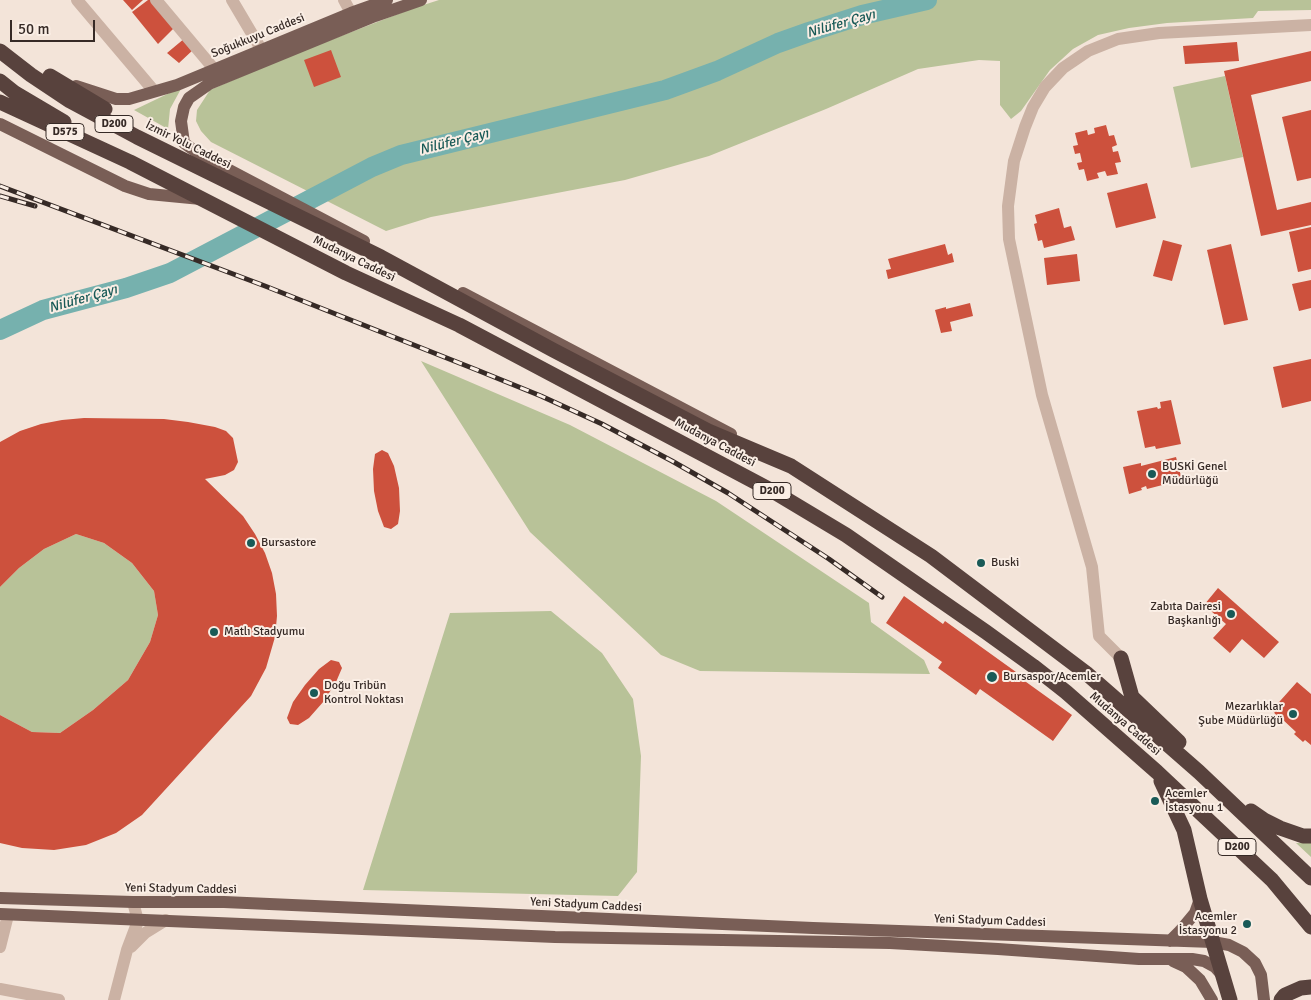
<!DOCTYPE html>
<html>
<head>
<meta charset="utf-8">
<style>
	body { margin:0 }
	#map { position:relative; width:1311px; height:1000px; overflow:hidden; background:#f3e4d9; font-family:Signika,sans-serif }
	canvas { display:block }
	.scale { position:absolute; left:10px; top:20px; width:85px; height:22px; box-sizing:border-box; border:2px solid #362a26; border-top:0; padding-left:6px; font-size:15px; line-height:18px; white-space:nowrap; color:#362a26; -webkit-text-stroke:4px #faeee5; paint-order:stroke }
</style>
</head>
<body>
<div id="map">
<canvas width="1311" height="1000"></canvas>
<div class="scale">50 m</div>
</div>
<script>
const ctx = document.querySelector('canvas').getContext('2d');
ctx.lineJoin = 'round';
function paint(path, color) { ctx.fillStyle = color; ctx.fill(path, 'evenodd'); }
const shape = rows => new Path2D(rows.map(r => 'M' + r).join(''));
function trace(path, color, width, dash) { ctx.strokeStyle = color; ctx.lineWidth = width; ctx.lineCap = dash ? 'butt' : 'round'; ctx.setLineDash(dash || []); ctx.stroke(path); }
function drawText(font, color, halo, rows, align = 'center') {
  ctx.font = font + ' Signika,sans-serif'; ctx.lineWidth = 4; ctx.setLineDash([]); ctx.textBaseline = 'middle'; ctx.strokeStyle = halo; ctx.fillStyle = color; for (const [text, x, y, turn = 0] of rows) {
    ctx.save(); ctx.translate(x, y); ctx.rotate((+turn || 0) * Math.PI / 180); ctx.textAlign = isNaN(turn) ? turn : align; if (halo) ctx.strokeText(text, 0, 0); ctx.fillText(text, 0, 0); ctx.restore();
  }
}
paint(shape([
	[439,0,1311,0,1311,10,1258,11,1253,18,1167,23,1129,28,1098,35,1073,49,1050,70,1021,111,1011,119,1000,105,1000,61,979,60,918,69,826,109,709,156,625,180,431,217,386,231,211,142,201,131,196,121,197,110,210,90,289,56,411,9],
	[1225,76,1243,157,1191,168,1173,87],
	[182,87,170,109,168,129,134,110],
	[421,361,570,425,716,501,869,603,871,622,924,660,930,674,700,671,661,655,530,532],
	[76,534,104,543,132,563,154,591,158,615,150,642,128,680,93,710,60,733,32,732,0,715,0,587,19,568,44,549],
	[551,611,602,653,633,699,641,756,637,872,618,896,363,890,450,613],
	[1296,843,1311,843,1311,857]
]), '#b8c298');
trace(shape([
	[0,330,43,310,126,288,170,273,372,167,401,155,665,90,717,71,778,43,809,32,862,15,927,0]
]), '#76b1ae', 20);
paint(shape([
	[123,0,143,0,132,10],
	[148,0,153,0,175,27,158,44,132,12],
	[185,38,194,49,179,63,167,53],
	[1237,42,1239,61,1185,64,1183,46],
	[331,50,341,77,314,87,304,60],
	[1311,51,1311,81,1251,95,1277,210,1311,202,1311,225,1261,236,1224,71],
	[1311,110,1311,178,1297,181,1282,117],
	[1106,125,1109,136,1114,135,1117,145,1112,147,1113,152,1118,151,1121,162,1115,163,1118,174,1107,176,1105,171,1097,173,1099,178,1087,181,1084,169,1079,170,1077,163,1082,162,1080,153,1075,154,1073,146,1078,145,1075,133,1087,130,1088,135,1095,133,1094,128],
	[1147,183,1156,218,1116,228,1107,193],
	[1059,208,1064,228,1071,226,1075,240,1044,248,1042,240,1038,241,1034,224,1037,223,1035,215],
	[1311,227,1311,269,1298,272,1289,232],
	[1163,240,1182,245,1172,281,1153,276],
	[945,244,948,255,952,253,954,262,888,279,886,270,891,269,888,259],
	[1231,244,1248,320,1224,325,1207,250],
	[1077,254,1080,281,1047,285,1044,258],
	[1311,280,1311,308,1299,311,1292,284],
	[970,303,973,316,950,322,952,331,941,333,935,310,946,307,946,309],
	[1311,359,1311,401,1282,408,1273,367],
	[1171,400,1181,444,1156,449,1155,446,1145,448,1137,411,1157,407,1158,409,1161,408,1160,402],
	[84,418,164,419,188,422,215,427,226,431,233,438,238,462,234,470,225,475,205,479,243,516,255,534,265,553,272,573,276,594,277,616,275,637,266,668,251,696,142,815,116,833,86,845,54,850,22,848,0,843,0,715,32,732,60,733,93,710,128,680,150,642,158,615,154,591,132,563,104,543,76,534,44,549,19,568,0,587,0,442,20,431,41,424,62,420],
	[382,450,388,453,394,466,399,488,400,511,398,524,391,529,384,527,378,511,374,491,373,469,375,454],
	[1176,457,1182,480,1147,489,1146,486,1141,488,1142,490,1129,494,1123,467,1141,463,1141,466],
	[1218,588,1279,642,1264,658,1242,639,1230,653,1213,638,1226,624,1204,605],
	[904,596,943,624,945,621,1016,672,1015,674,1072,715,1053,741,980,689,976,695,938,668,942,662,886,623],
	[331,660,339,662,342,668,336,682,324,701,309,718,298,725,290,724,287,718,293,702,305,685,319,669],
	[1297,682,1311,694,1311,745,1305,740,1303,742,1294,734,1296,732,1281,718,1280,720,1274,715,1275,713,1272,710]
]), '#cd513d');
trace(shape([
	[77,0,154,91],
	[156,0,214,69],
	[232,0,261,49],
	[344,0,351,13],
	[1121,658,1099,636,1092,567,1042,395,1009,239,1008,206,1014,161,1025,127,1033,107,1045,87,1063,68,1088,51,1118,39,1159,33,1311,25],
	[0,947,8,915],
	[131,947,145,933,166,920],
	[0,989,59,1000],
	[114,1000,127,950,138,921,133,902]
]), '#cbb2a4', 12);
trace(shape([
	[76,86,116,99,129,99,177,85,351,13,387,0],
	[0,124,125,186,149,194,201,199],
	[364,241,199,154,184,143,181,121,184,107,189,98,209,84,375,16,421,0],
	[463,293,731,434],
	[0,898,133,902,224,902,813,928,1213,942,1229,945,1243,952,1255,963,1261,975,1264,1000],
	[0,914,555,937,890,943,998,949,1139,959,1192,959,1204,961,1215,967,1223,976],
	[1170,941,1180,931,1195,913,1200,899],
	[1173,961,1186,967,1200,980,1212,1000]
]), '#795e56', 12);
trace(shape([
	[0,51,31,75,70,101,137,137,381,257,553,350,708,431,791,466,931,556,1086,673,1199,772,1311,878],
	[50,76,105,109],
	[0,81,15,93,64,122],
	[0,102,130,162,346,273,459,325,776,493,846,535,986,632,1033,666,1066,692,1157,772,1272,880,1311,927],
	[1121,658,1132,697,1179,742],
	[1161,781,1184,830,1200,899,1230,1000],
	[1251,811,1264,820,1280,828,1303,836,1311,836],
	[1281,1000,1285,995,1301,988,1311,987]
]), '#58423d', 15);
const rail = shape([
	[0,186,265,286,477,370,541,396,602,424,672,461,728,493,829,559,882,597],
	[0,196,35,206]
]);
trace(rail, '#362a26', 5);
trace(rail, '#faeee5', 3, [9]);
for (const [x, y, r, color] of [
	[1152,474,5,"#195a57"],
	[251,543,5,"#195a57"],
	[981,563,5,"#195a57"],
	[1231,614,5,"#195a57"],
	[214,632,5,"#195a57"],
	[992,677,6,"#195a57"],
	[314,693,5,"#195a57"],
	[1293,714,5,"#195a57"],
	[1155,801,5,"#195a57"],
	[1247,924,5,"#195a57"]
]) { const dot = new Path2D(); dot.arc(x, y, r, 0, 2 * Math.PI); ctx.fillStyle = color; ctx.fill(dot); trace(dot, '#faeee5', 2); }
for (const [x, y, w] of [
	[114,124,38],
	[65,132,38],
	[772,491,38],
	[1237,847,38]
]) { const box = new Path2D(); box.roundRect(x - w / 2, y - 8.5, w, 17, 4); ctx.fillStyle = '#faeee5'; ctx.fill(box); trace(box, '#362a26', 1); }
drawText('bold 11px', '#362a26', null, [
	["D200",114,124],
	["D575",65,132],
	["D200",772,491],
	["D200",1237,847]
]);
drawText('12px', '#362a26', '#faeee5', [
	["Soğukkuyu Caddesi",258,36,-22],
	["İzmir Yolu Caddesi",188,145,26],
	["Mudanya Caddesi",354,259,26],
	["Mudanya Caddesi",715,443,28],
	["Mudanya Caddesi",1125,724,41],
	["Yeni Stadyum Caddesi",181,889,1],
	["Yeni Stadyum Caddesi",586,905,3],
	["Yeni Stadyum Caddesi",990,921,2]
]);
drawText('12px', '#362a26', '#faeee5', [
	["BUSKİ Genel",1162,467],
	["Müdürlüğü",1162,481],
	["Bursastore",261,543],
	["Buski",991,563],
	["Zabıta Dairesi",1221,607,"right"],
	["Başkanlığı",1221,621,"right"],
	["Matlı Stadyumu",224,632],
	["Bursaspor/Acemler",1003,677],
	["Doğu Tribün",324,686],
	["Kontrol Noktası",324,700],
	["Mezarlıklar",1283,707,"right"],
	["Şube Müdürlüğü",1283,721,"right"],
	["Acemler",1165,794],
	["İstasyonu 1",1165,808],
	["Acemler",1237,917,"right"],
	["İstasyonu 2",1237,931,"right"]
], 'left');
drawText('italic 14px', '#195a57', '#faeee5', [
	["Nilüfer Çayı",841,24,-16],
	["Nilüfer Çayı",454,142,-14],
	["Nilüfer Çayı",83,299,-16]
]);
</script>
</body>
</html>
